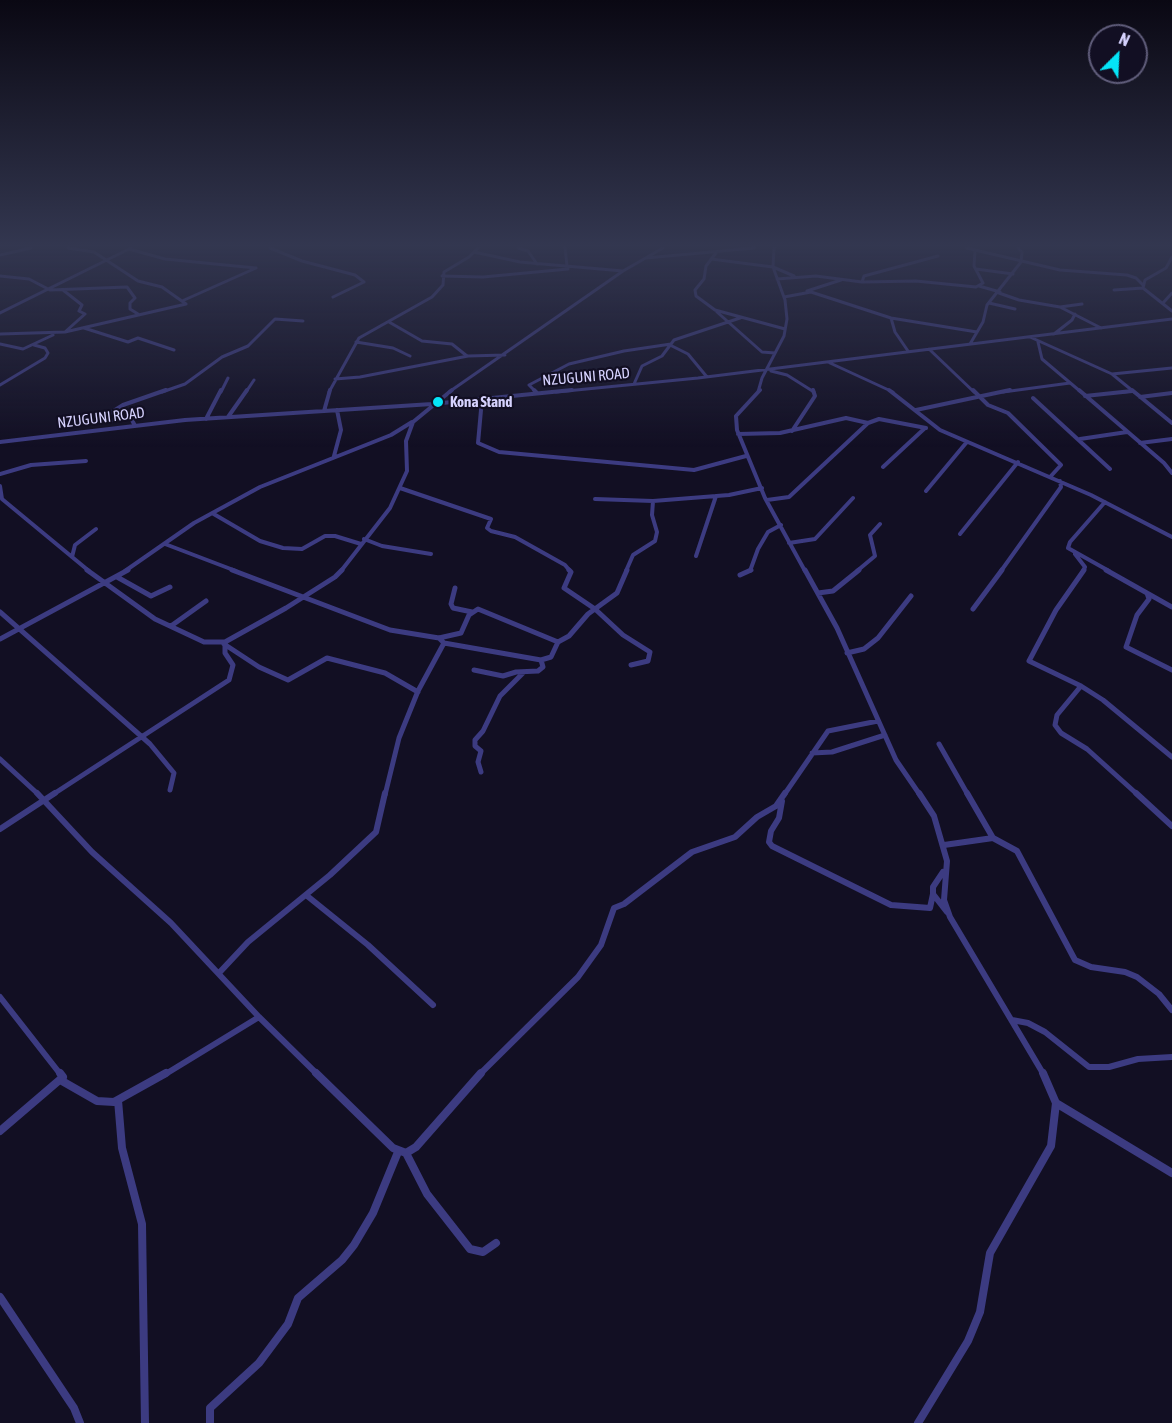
<!DOCTYPE html>
<html>
<head>
<meta charset="utf-8">
<style>
	body { margin:0 }
	#map { position:relative; width:1172px; height:1423px; overflow:hidden; background:#120f23; font-family:"Asap Condensed",sans-serif }
	canvas { display:block }
	.north { position:absolute; left:1088px; top:24px; width:60px; height:60px; box-sizing:border-box; background:#120f23; border:2px solid #605d7b; border-radius:50%; rotate:24deg; font-size:16px; font-weight:700; line-height:24px; text-align:center; color:#d6d2fe }
	.north::after { content:''; display:block; margin:auto; width:21px; height:27px; background:#05e4f7; clip-path:polygon(50% 0,100% 100%,50% 72%,0 100%) }
</style>
</head>
<body>
<div id="map">
<canvas width="1172" height="1423"></canvas>
<div class="north">N</div>
</div>
<script>
const ctx = document.querySelector('canvas').getContext('2d');
ctx.lineJoin = 'round';
const shape = rows => new Path2D(rows.map(r => 'M' + r).join(''));
function trace(path, color, width, dash) { ctx.strokeStyle = color; ctx.lineWidth = width; ctx.lineCap = dash ? 'butt' : 'round'; ctx.setLineDash(dash || []); ctx.stroke(path); }
function drawText(font, color, halo, rows, align = 'center') {
  ctx.font = font + ' "Asap Condensed",sans-serif'; ctx.lineWidth = 4.5; ctx.setLineDash([]); ctx.textBaseline = 'middle'; ctx.strokeStyle = halo; ctx.fillStyle = color; for (const [text, x, y, turn = 0] of rows) {
    ctx.save(); ctx.translate(x, y); ctx.rotate((+turn || 0) * Math.PI / 180); ctx.textAlign = isNaN(turn) ? turn : align; if (halo) ctx.strokeText(text, 0, 0); ctx.fillText(text, 0, 0); ctx.restore();
  }
}
trace(shape([
	[68,248,94,252,138,281,162,287,186,304],
	[270,248,302,261,355,275,364,282,333,297],
	[518,248,528,251,537,264],
	[565,248,567,266],
	[129,249,165,259,256,268],
	[975,250,1060,270,1127,275,1136,278,1143,285],
	[474,252,520,262,623,271],
	[716,253,706,266,704,279,695,290,696,296,715,310,785,329],
	[0,255,31,248],
	[1172,257,1166,268,1145,280,1143,288,1172,311],
	[646,258,754,248],
	[711,259,773,267,794,276],
	[976,269,1013,274],
	[0,276,29,279,50,290,127,287,135,298,130,303,130,309,138,314],
	[442,276,483,277,568,269],
	[777,279,816,276,862,282,916,281,976,287,983,283,974,266,975,250,967,248],
	[862,282,864,276,938,256],
	[979,286,1000,292],
	[63,290,82,305,79,311,85,314,65,332],
	[1114,290,1143,288],
	[807,291,841,280],
	[999,293,1019,300,1060,307,1101,328],
	[784,297,811,292,891,318,977,332],
	[182,301,256,268],
	[989,303,1015,309],
	[1163,303,1172,293],
	[1060,307,1082,304],
	[717,312,762,352,775,353],
	[0,313,131,248],
	[891,318,895,332,908,351],
	[389,322,422,341,452,344,467,356],
	[84,328,128,342,138,338,174,350],
	[0,334,65,332,186,304],
	[1054,334,1072,320,1075,314],
	[1030,337,1112,374,1134,392],
	[356,342,393,348,410,356],
	[1038,342,1042,359,1081,392],
	[0,344,23,349,53,335],
	[970,344,983,322,987,305,1021,262,1022,252,1018,248],
	[670,345,688,354,707,377],
	[929,349,974,392],
	[830,363,893,392],
	[771,371,787,375,814,392],
	[1112,374,1172,368],
	[335,379,360,377,468,356,505,355],
	[634,384,642,366,662,356,674,340,740,318],
	[0,385,45,358,48,353,45,348,34,345],
	[162,392,185,384,222,357,248,346,275,319,303,321],
	[221,392,228,378],
	[246,392,254,380],
	[329,392,359,338,432,297,443,285,444,272,469,257,478,248],
	[449,392,623,271,663,248],
	[536,392,529,385,569,364,624,351,671,344],
	[556,392,698,378,1172,319],
	[758,392,762,378,784,336,787,319,785,300,773,267,774,248],
	[1003,392,1070,383],
	[1124,392,1132,391]
]), '#3c3b81', 3);
trace(shape([
	[534,390,537,393],
	[760,390,736,416,737,430,765,498,805,571],
	[889,390,940,430,1091,495,1172,537],
	[973,390,988,405,1008,413,1061,465,1051,476],
	[1079,390,1164,463,1172,473],
	[1132,390,1172,423],
	[1085,396,1132,391],
	[1140,397,1172,393],
	[1033,398,1110,469],
	[482,399,478,443,499,452,694,470,746,456],
	[916,410,1010,390],
	[324,411,330,390],
	[228,417,247,390],
	[206,419,221,390],
	[135,426,131,418,96,422,123,405,166,390],
	[792,431,815,396,813,390],
	[738,434,780,433,846,418,868,423,879,419,926,428],
	[1080,439,1127,432],
	[0,442,185,420,432,404,572,390],
	[1140,443,1172,439],
	[334,456,341,430,337,410],
	[883,467,925,428],
	[0,474,31,465,86,461],
	[0,486,2,499,89,571],
	[400,488,491,519,487,528,491,531,515,537,565,565,570,571],
	[926,491,966,443],
	[595,499,653,501],
	[767,500,789,497,868,423],
	[1105,502,1070,542,1068,548,1109,571],
	[212,513,260,541,283,548,302,549,325,536,335,536,361,544],
	[960,534,1018,462],
	[364,539,382,546,431,554],
	[789,543,815,539,853,498],
	[165,544,236,571],
	[1075,554,1085,567,1083,571],
	[696,556,716,496],
	[72,557,75,545,96,529],
	[125,571,194,523,260,487,391,435,412,422],
	[341,571,390,508,407,471,406,441,413,422,452,390],
	[626,571,633,555,655,541,657,532,652,515,653,501,729,495,762,488],
	[750,571,758,549,768,532,781,525],
	[857,571,875,556,870,535,880,524],
	[1001,571,1061,487,1060,481]
]), '#3c3b81', 4);
trace(shape([
	[87,570,155,619,204,642,225,642],
	[232,570,390,630,439,638,461,633,469,615,478,609,558,642,569,636,588,614,617,593,627,570],
	[569,570,571,572,564,588,595,609,623,635,650,652,648,661,631,665],
	[805,570,837,628,896,760,920,795],
	[1084,570,1056,610,1029,661,1081,686,1103,700,1172,757],
	[1106,570,1172,607],
	[740,575,751,570],
	[117,577,151,596,170,587],
	[455,588,451,604,453,608,472,612],
	[818,593,833,591,859,570],
	[1147,593,1149,599,1137,615,1126,647,1172,670],
	[973,609,1002,570],
	[0,612,150,744,174,773,170,790],
	[171,626,206,601],
	[0,639,128,570],
	[444,643,541,660,551,657,558,642],
	[224,644,259,667,288,680,327,658,385,673,418,692],
	[847,653,864,649,878,638,911,596],
	[474,670,503,676,516,672,538,671,543,667,541,660],
	[1081,686,1057,715,1055,725,1061,733,1087,749,1138,795],
	[939,744,968,795],
	[812,753,832,752,885,735],
	[0,759,39,795],
	[481,772,478,762,481,751,475,746,475,740,483,731,500,696,524,672],
	[52,795,229,680,233,665,225,653,225,642,286,608,335,577,342,570],
	[385,795,399,738,418,691,444,643,439,638],
	[784,795,828,731,878,721]
]), '#3c3b81', 5);
trace(shape([
	[37,793,92,852,171,923,259,1017,318,1075],
	[919,793,934,816,947,861,944,900,950,917,1044,1075],
	[967,793,993,838],
	[1136,793,1172,826],
	[782,801,779,818,771,831,769,842,772,846,891,905,930,908,933,894],
	[0,829,55,793],
	[944,845,993,838,1017,851,1075,960,1091,967,1125,972,1137,977,1159,994,1172,1010],
	[943,872,933,887,933,894,947,912],
	[306,895,368,945,433,1005],
	[219,973,248,942,330,875,376,832,385,793],
	[0,997,61,1075],
	[1012,1020,1028,1023,1045,1032,1089,1067,1109,1067,1138,1059,1172,1057],
	[164,1075,259,1017],
	[479,1075,578,977,601,945,614,908,624,904,692,852,735,837,757,817,776,806,785,793]
]), '#3c3b81', 6);
trace(shape([
	[316,1073,393,1148,406,1153,416,1147,481,1073],
	[62,1081,97,1101,114,1102,166,1073],
	[118,1100,122,1148,142,1224,145,1423],
	[1056,1103,1172,1173],
	[0,1131,63,1077,60,1073],
	[406,1153,427,1194,470,1249,483,1252,496,1243],
	[0,1297,74,1408,80,1423],
	[210,1423,210,1408,259,1363,288,1324,298,1298,342,1260,354,1245,373,1213,398,1152],
	[918,1423,968,1341,980,1312,990,1253,1051,1146,1056,1103,1043,1073]
]), '#3c3b81', 8);
const sky = ctx.createLinearGradient(0, 0, 0, 447);
sky.addColorStop(0, '#0a0813');
sky.addColorStop(0.55, '#333750');
sky.addColorStop(1, '#33375000');
ctx.fillStyle = sky;
ctx.fillRect(0, 0, 1172, 447);
for (const [x, y, r, color] of [
	[438,402,6,"#05e4f7"]
]) { const dot = new Path2D(); dot.arc(x, y, r, 0, 2 * Math.PI); ctx.fillStyle = color; ctx.fill(dot); trace(dot, '#120f23', 2); }
drawText('15px', '#d6d2fe', '#120f23', [
	["NZUGUNI ROAD",586,377,-5],
	["NZUGUNI ROAD",101,418,-7]
]);
drawText('bold 15px', '#d6d2fe', '#120f23', [
	["Kona Stand",450,402]
], 'left');
</script>
</body>
</html>
